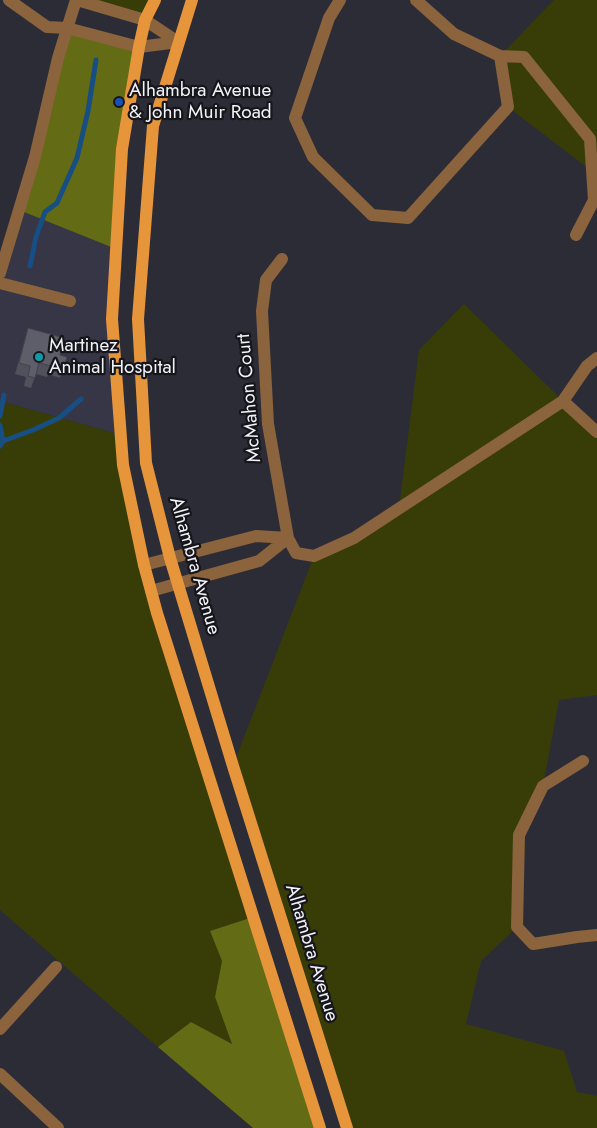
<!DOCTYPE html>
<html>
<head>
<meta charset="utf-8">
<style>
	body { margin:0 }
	canvas { display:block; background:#2c2c37 }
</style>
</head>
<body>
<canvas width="597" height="1128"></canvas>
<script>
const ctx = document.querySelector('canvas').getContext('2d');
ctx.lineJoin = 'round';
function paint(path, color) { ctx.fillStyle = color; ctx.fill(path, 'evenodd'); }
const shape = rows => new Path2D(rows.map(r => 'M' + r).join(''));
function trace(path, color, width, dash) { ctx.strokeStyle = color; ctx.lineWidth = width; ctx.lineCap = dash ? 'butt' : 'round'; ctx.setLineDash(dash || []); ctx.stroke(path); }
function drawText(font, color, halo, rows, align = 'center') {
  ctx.font = font + ' Jost,sans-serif'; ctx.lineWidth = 4.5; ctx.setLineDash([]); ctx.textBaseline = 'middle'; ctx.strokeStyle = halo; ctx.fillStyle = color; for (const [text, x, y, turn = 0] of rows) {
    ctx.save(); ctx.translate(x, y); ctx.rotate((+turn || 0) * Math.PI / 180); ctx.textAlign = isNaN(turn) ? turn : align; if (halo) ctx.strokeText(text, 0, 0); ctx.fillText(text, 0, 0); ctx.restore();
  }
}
paint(shape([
	[19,210,116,249,121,435,0,401,0,273]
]), '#363647');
paint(shape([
	[77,0,155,0,145,20],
	[554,0,597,0,597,175,508,107,500,56],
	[464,304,563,401,597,432,597,695,559,700,543,786,519,835,517,927,481,961,466,1024,564,1051,577,1092,597,1096,597,1128,347,1128,233,766,314,556,399,508,419,350],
	[0,401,121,435,144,565,253,917,210,931,222,961,215,997,232,1044,191,1022,158,1047,0,910]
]), '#383d07');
paint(shape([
	[67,28,139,47,116,249,19,210],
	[253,917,320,1128,253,1128,158,1047,191,1022,232,1044,215,997,222,961,210,931]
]), '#636c14');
trace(shape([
	[30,266,36,237,45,212,57,203,77,158,88,111,96,60],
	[0,416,4,395],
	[0,425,3,441,0,446],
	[3,441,33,430,59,418,81,399]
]), '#174e84', 5);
trace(shape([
	[9,0,47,27,67,28,139,47,178,42],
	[77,0,145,20,178,42],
	[340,0,329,18,295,118,313,157,372,215,408,218,508,107,500,56],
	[416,0,454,34,500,56,524,57,590,139,594,200,576,235],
	[282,259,266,280,262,311,268,424,288,538,296,553,314,556,354,538,563,401,587,366,597,358],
	[0,273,35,157,58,58,76,0],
	[0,283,70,301],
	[563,401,597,432],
	[144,565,256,536,288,538,259,561,151,591],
	[583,761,543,786,519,835,517,927,533,944,577,937,597,935],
	[0,1029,56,967],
	[0,1074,58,1128]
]), '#8b633c', 12);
trace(shape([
	[155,0,145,20,139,47,122,149,112,319,123,465,144,565,157,613,320,1128],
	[192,0,153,126,138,319,146,463,170,558,233,766,347,1128]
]), '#e7953b', 12);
paint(shape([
	[28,328,60,355,64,367,60,378,48,374,47,377,36,374,31,388,24,386,26,377,15,374,25,339]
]), '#50515b');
const building = shape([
	[28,328,64,338,60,355,67,357,64,367,52,363,51,366,39,363,35,378,28,376,30,366,19,363,28,328]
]);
paint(building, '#5d5e6a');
trace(building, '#41424a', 1);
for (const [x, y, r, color] of [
	[119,102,5,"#1a4fb4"],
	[39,357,5,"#0f9aa8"]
]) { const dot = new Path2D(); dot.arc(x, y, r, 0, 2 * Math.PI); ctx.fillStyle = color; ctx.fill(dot); trace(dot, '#15151a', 2); }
drawText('19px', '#f2f3fa', '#15151a', [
	["Alhambra Avenue",129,91],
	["& John Muir Road",129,113],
	["Martinez",49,346],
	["Animal Hospital",49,368]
], 'left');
drawText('19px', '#f2f3fa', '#15151a', [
	["McMahon Court",250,398,-95],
	["Alhambra Avenue",194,566,74],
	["Alhambra Avenue",311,953,73]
]);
</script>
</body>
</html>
